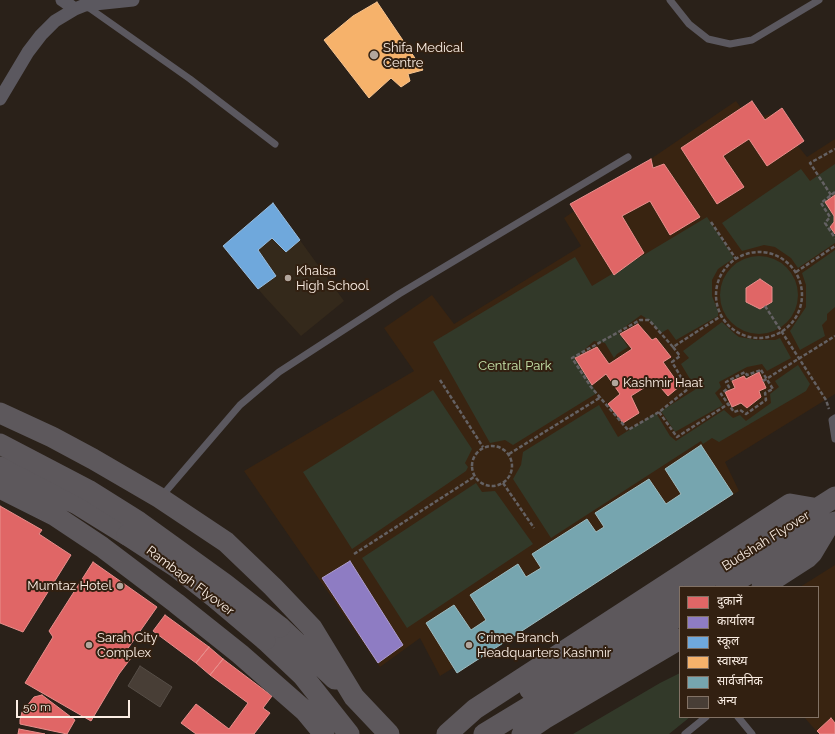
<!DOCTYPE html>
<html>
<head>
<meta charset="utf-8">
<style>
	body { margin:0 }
	#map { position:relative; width:835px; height:734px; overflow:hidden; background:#2a2119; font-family:Raleway,"Noto Sans Devanagari",sans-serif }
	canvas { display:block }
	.legend { position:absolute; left:679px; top:586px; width:140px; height:132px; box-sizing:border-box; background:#322011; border:1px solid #827265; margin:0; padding:5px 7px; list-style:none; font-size:12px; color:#fbeee4 }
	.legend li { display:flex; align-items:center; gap:8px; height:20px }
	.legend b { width:20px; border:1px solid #827265 }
	.scale { position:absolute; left:16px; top:700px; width:114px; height:18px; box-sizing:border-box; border:2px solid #fbeee4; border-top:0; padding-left:5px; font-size:12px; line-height:14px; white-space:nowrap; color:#fbeee4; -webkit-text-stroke:3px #322011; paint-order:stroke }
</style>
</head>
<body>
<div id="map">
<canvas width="835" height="734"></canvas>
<ul class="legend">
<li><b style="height:11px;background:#e06666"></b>दुकानें</li>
<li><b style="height:11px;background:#8e7cc3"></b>कार्यालय</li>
<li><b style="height:11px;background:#6fa8dc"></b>स्कूल</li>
<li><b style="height:11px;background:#f6b26b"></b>स्वास्थ्य</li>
<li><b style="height:11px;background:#76a5af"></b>सार्वजनिक</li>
<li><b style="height:11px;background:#483e36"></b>अन्य</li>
</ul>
<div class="scale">50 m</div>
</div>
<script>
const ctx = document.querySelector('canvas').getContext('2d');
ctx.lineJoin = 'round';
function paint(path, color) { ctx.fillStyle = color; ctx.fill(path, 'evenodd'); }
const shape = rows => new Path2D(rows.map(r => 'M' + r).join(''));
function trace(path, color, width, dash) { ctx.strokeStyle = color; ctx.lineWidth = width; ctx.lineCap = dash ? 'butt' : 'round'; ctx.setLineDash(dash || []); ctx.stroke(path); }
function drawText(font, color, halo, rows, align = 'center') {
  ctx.font = font + ' Raleway,sans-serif'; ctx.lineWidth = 4; ctx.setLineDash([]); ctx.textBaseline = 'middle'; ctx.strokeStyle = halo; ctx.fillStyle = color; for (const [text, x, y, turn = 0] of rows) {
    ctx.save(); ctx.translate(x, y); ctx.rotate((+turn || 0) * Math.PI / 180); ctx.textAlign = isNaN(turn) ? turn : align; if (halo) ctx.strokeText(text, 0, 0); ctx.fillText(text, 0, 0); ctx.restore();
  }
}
paint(shape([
	[736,101,749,119,772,114,807,157,835,139,835,394,725,462,739,491,440,676,420,638,380,667,244,471,414,371,384,328,432,295,454,324,581,246,564,218],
	[835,565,835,734,819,734,804,717,818,717,818,587,800,587]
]), '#392411');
paint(shape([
	[273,203,344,301,301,336,264,296,223,246]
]), '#34291b');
paint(shape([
	[835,164,835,195,825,202,834,216,834,222,830,227,835,234,835,243,798,268,791,258,775,247,764,245,742,251,722,223,801,169,810,181],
	[707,217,734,258,718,269,712,280,712,296,718,311,718,316,676,340,668,329,661,333,649,320,641,315,618,332,628,347,617,354,614,358,605,343,594,341,575,358,597,393,513,445,505,440,490,443,433,342,575,257,592,286],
	[835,250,835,307,827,314,827,320,822,325,825,336,800,350,790,331,806,307,806,285,802,273],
	'720 295a39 39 0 1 1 78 0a39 39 0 1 1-78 0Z',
	[722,322,735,334,739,337,757,340,775,340,780,338,791,358,767,371,762,364,747,367,719,382,721,387,715,393,723,405,675,432,661,411,696,389,681,364,689,358,683,351],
	[798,365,810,384,806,391,719,442,712,438,703,444,701,441,551,538,513,479,521,465,523,452,599,405,618,437,656,413,670,436,676,441,724,410,733,418,740,415,746,421,771,403,770,394,779,387,775,381],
	[433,390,472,449,465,463,468,467,466,471,352,549,303,472],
	[476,483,482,492,495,491,533,544,407,628,362,558],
	[680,673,680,717,690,717,669,734,573,734,660,683]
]), '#323929');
const shops = shape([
	[752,101,765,120,782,108,804,141,767,166,749,139,723,156,744,187,717,204,681,148,752,101],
	[651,159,653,168,664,164,700,217,670,235,650,201,622,216,644,253,614,275,570,204,651,159],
	[835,195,835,234,830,227,834,222,834,216,825,202,835,195],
	[760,279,772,287,772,302,760,309,746,302,746,288,760,279],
	[638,324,652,340,656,338,671,357,663,362,680,386,668,396,655,381,631,396,639,413,623,423,608,404,620,394,606,374,592,385,575,358,597,347,609,364,632,349,620,334,638,324],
	[759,372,766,388,759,391,761,397,747,408,741,403,732,407,725,392,735,388,732,381,744,376,746,379,759,372],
	[0,506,42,530,39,534,71,555,23,632,0,623,0,506],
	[93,562,157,607,124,654,131,658,119,674,91,721,25,683,53,637,49,631,93,562],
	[165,615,209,647,196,663,153,631,165,615],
	[209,647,223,659,210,675,196,663,209,647],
	[223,659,272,696,263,708,270,713,254,734,196,734,181,723,196,704,229,729,248,703,210,675,223,659],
	[42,695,75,720,67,734,20,724,20,720,22,712,34,697,42,695],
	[831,718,835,723,835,734,820,734,817,731,831,718],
	[19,729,45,734,18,734,19,729]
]);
paint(shops, '#e06666');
trace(shops, '#e88f8c', 1);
const offices = shape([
	[350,561,403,645,378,663,322,578,350,561]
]);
paint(offices, '#8e7cc3');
trace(offices, '#af9ecd', 1);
const schools = shape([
	[273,203,300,240,286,252,272,238,258,250,276,276,258,289,223,246,273,203]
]);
paint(schools, '#6fa8dc');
trace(schools, '#99bdde', 1);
const health = shape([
	[377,2,423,70,408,74,410,81,401,87,391,78,369,98,324,40,353,16,377,2]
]);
paint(health, '#f6b26b');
trace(health, '#f8c48f', 1);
const public = shape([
	[701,445,733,494,457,673,426,623,454,605,471,630,486,620,470,595,518,564,526,577,541,568,532,554,587,519,596,532,604,527,595,513,649,479,666,504,681,494,665,469,701,445]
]);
paint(public, '#76a5af');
trace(public, '#9ebbbf', 1);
const building = shape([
	[140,666,172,687,160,707,128,686,140,666]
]);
paint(building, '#483e36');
trace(building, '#564e47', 1);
trace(shape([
	[835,192,821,203,830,217,825,223,835,238],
	[831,195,810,163,835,149],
	[711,222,736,259],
	'716 295a43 43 0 1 1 86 0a43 43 0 1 1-86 0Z',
	[796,272,835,246],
	[765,306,826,400,829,409],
	[673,347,649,320,640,320,572,358,591,387,628,430,659,412,688,389,672,362,680,356,673,347,721,316],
	[761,370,773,389,765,393,766,400,746,414,740,410,734,412,721,394,729,387,726,382,745,372,747,375,761,370],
	[440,380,483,447],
	[763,381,835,336],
	[659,412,677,437,728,404],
	'472 466a20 20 0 1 1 40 0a20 20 0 1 1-40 0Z',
	[509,454,601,397],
	[503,483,534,528],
	[354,554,474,477]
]), '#646163', 2.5, [4, 2]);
trace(shape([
	[670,0,689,24,708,39,730,44,752,40,819,0],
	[85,5,190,79,275,144],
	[835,418,832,420,835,439],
	[161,497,240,405,279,372,399,294,628,157],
	[738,717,752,734],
	[685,734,706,717]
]), '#5b585f', 7);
trace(shape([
	[62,0,75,9,85,5,133,0],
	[0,99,28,52,41,35,55,21,75,9]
]), '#5b585f', 13);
trace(shape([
	[0,413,52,437,93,459,160,498,226,542,273,587,312,628,354,697,389,734],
	[0,467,77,504,127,535],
	[0,488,54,515,102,547,176,603,240,654,305,711,324,734],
	[694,587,835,497],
	[726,587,835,522],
	[762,587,807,558,812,553,827,528],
	[280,627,335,679],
	[265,640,303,676,349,734],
	[530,690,680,596],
	[447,734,475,709,790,504,819,509],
	[484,734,680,615],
	[522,734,544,719,680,639]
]), '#5d585c', 21);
trace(shape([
	[0,444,88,490,139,522,225,584,280,627],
	[127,535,176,567,214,597,265,640]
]), '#5d585c', 21);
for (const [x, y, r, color] of [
	[374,55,5,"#b2a69d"],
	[288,278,4,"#b2a69d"],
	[615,383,4,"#b2a69d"],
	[120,586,4,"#b2a69d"],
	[89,645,4,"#b2a69d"],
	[469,645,4,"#b2a69d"]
]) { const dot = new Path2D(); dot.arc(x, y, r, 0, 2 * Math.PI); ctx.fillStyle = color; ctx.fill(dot); trace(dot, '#322011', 1.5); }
drawText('13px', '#fbeee4', '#322011', [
	["Shifa Medical",383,48],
	["Centre",383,63],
	["Khalsa",296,271],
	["High School",296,286],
	["Kashmir Haat",623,383],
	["Mumtaz Hotel",112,586,"right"],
	["Sarah City",97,638],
	["Complex",97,653],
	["Crime Branch",477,638],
	["Headquarters Kashmir",477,653]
], 'left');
drawText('13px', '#c8e6ac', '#322011', [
	["Central Park",515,366]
]);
drawText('13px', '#fbeee4', '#322011', [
	["Budshah Flyover",766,541,-32],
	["Rambagh Flyover",190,581,37]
]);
</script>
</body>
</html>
